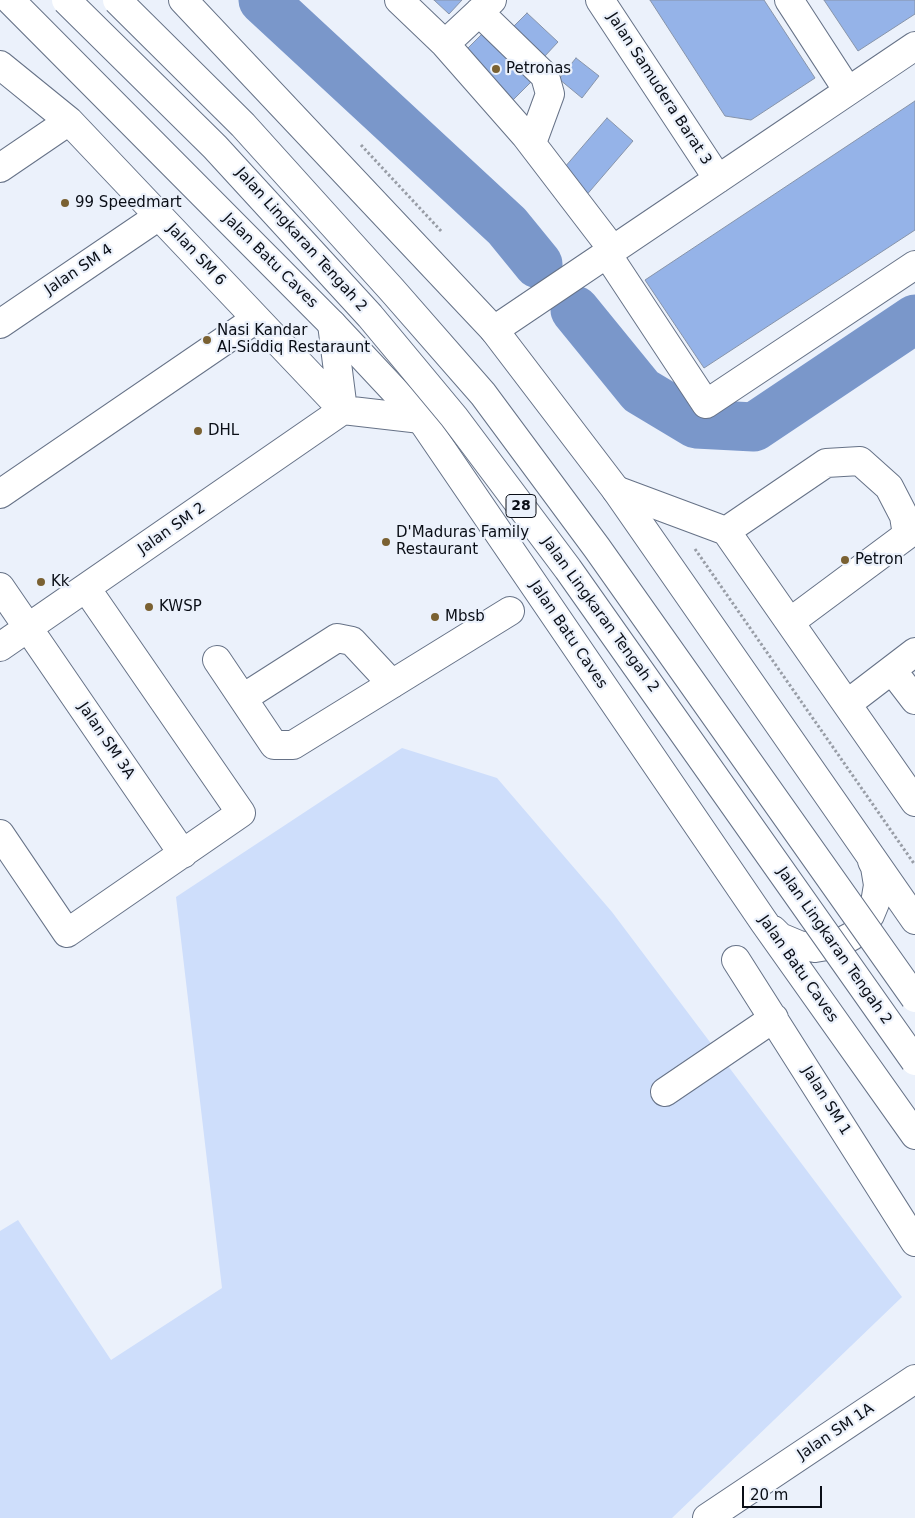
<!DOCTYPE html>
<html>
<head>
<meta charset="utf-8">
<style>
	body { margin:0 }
	#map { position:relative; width:915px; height:1518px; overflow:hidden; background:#ebf1fb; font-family:"DejaVu Sans",sans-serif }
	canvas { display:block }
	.scale { position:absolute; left:742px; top:1486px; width:80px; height:22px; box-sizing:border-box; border:2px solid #0a0e16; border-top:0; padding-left:6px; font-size:15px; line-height:18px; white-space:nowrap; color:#0a0e16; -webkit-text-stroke:4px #ebf1fb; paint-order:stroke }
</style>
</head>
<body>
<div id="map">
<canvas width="915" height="1518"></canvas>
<div class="scale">20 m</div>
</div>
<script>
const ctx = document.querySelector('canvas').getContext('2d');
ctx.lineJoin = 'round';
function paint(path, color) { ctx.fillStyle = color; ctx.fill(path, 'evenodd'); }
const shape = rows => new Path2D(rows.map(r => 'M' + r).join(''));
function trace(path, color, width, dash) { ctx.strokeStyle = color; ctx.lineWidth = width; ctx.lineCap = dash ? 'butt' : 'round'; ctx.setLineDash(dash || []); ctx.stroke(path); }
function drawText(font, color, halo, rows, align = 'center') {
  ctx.font = font + ' "DejaVu Sans",sans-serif'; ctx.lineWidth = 4.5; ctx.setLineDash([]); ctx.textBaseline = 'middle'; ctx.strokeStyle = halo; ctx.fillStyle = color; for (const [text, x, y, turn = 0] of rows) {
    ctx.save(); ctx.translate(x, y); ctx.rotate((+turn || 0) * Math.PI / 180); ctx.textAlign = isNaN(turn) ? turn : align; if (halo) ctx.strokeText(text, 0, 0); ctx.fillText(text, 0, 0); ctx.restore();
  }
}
paint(shape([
	[402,748,497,778,612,912,902,1297,672,1518,0,1518,0,1231,18,1220,111,1360,222,1288,176,897]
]), '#cedefb');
trace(shape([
	[263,0,507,226,538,264],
	[575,310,641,391,696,424,754,427,915,319]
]), '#7a97ca', 49);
const building = shape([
	[434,0,462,0,449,14,434,0],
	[650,0,764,0,815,78,751,120,725,116,650,0],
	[824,0,915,0,915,14,858,51,824,0],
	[527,13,558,42,544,57,513,27,527,13],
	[482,34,531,82,510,103,461,55,482,34],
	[576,58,599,76,582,98,559,79,576,58],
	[915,101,915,230,704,368,645,280,915,101],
	[607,118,633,141,584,198,558,175,607,118]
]);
paint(building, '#95b3e8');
trace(building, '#8794aa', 1);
const minor = shape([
	[399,0,445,44,525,135,613,250],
	[600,0,718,179],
	[789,0,848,91],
	[479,12,545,76,550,94,532,143],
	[445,44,492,0],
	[0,65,69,121,343,410],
	[0,168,69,121],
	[607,254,706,404,915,265],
	[0,324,159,216],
	[332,324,343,410],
	[494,330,915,46],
	[616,490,726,531,915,802],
	[0,494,256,319],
	[726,531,826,463,860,461,889,487,904,516,907,535,790,622],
	[0,587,183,854],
	[0,647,343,410,421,419],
	[217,660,274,745,293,745,510,611],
	[892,670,915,700],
	[243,698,337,638,352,641,392,684],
	[847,704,915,652],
	[0,834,67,933,241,813,86,588],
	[736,960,915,1242],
	[665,1092,774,1018],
	[707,1518,915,1379]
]);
const major = shape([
	[10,0,332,324,421,419,764,922,915,1135],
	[183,0,494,330,616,490,915,920],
	[773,930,780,937,799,945,815,948,827,946,839,943,852,936,863,926,870,915,875,903,878,885,875,867,872,861]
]);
trace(minor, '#667287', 30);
trace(major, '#667287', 30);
trace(shape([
	[361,145,442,232],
	[695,549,915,865]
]), '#989da6', 3, [2.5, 2.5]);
trace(minor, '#fff', 28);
trace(major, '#fff', 28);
const highwayBridge = shape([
	[66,0,215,147,370,316,454,417,568,569,915,1061],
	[117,0,243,125,392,290,483,394,597,548,915,998]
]);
trace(highwayBridge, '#667287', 30, []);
trace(highwayBridge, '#fff', 28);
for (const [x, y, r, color] of [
	[496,69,5,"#7a6132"],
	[65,203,5,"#7a6132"],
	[207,340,5,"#7a6132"],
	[198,431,5,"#7a6132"],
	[386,542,5,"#7a6132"],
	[845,560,5,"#7a6132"],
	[41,582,5,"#7a6132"],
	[149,607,5,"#7a6132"],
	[435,617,5,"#7a6132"]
]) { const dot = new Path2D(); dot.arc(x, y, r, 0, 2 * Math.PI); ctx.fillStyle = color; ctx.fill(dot); trace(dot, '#ebf1fb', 2); }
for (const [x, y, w] of [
	[521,506,30]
]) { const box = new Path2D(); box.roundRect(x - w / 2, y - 11.5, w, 23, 4); ctx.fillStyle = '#ebf1fb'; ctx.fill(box); trace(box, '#0a0e16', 1); }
drawText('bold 14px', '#0a0e16', null, [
	["28",521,506]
]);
drawText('15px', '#0a0e16', '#ebf1fb', [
	["Petronas",506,69],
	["99 Speedmart",75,203],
	["Nasi Kandar",217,331],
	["Al-Siddiq Restaraunt",217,348],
	["DHL",208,431],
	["D'Maduras Family",396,533],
	["Restaurant",396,550],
	["Petron",855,560],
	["Kk",51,582],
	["KWSP",159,607],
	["Mbsb",445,617]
], 'left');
drawText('15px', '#0a0e16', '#ebf1fb', [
	["Jalan Samudera Barat 3",659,89,57],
	["Jalan Lingkaran Tengah 2",301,240,48],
	["Jalan SM 6",196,255,47],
	["Jalan Batu Caves",270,261,45],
	["Jalan SM 4",79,270,-34],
	["Jalan SM 2",172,529,-35],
	["Jalan Lingkaran Tengah 2",600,615,54],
	["Jalan Batu Caves",568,635,56],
	["Jalan SM 3A",106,741,56],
	["Jalan Lingkaran Tengah 2",834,946,55],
	["Jalan Batu Caves",798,969,55],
	["Jalan SM 1",826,1101,58],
	["Jalan SM 1A",836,1432,-34]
]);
</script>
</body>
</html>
